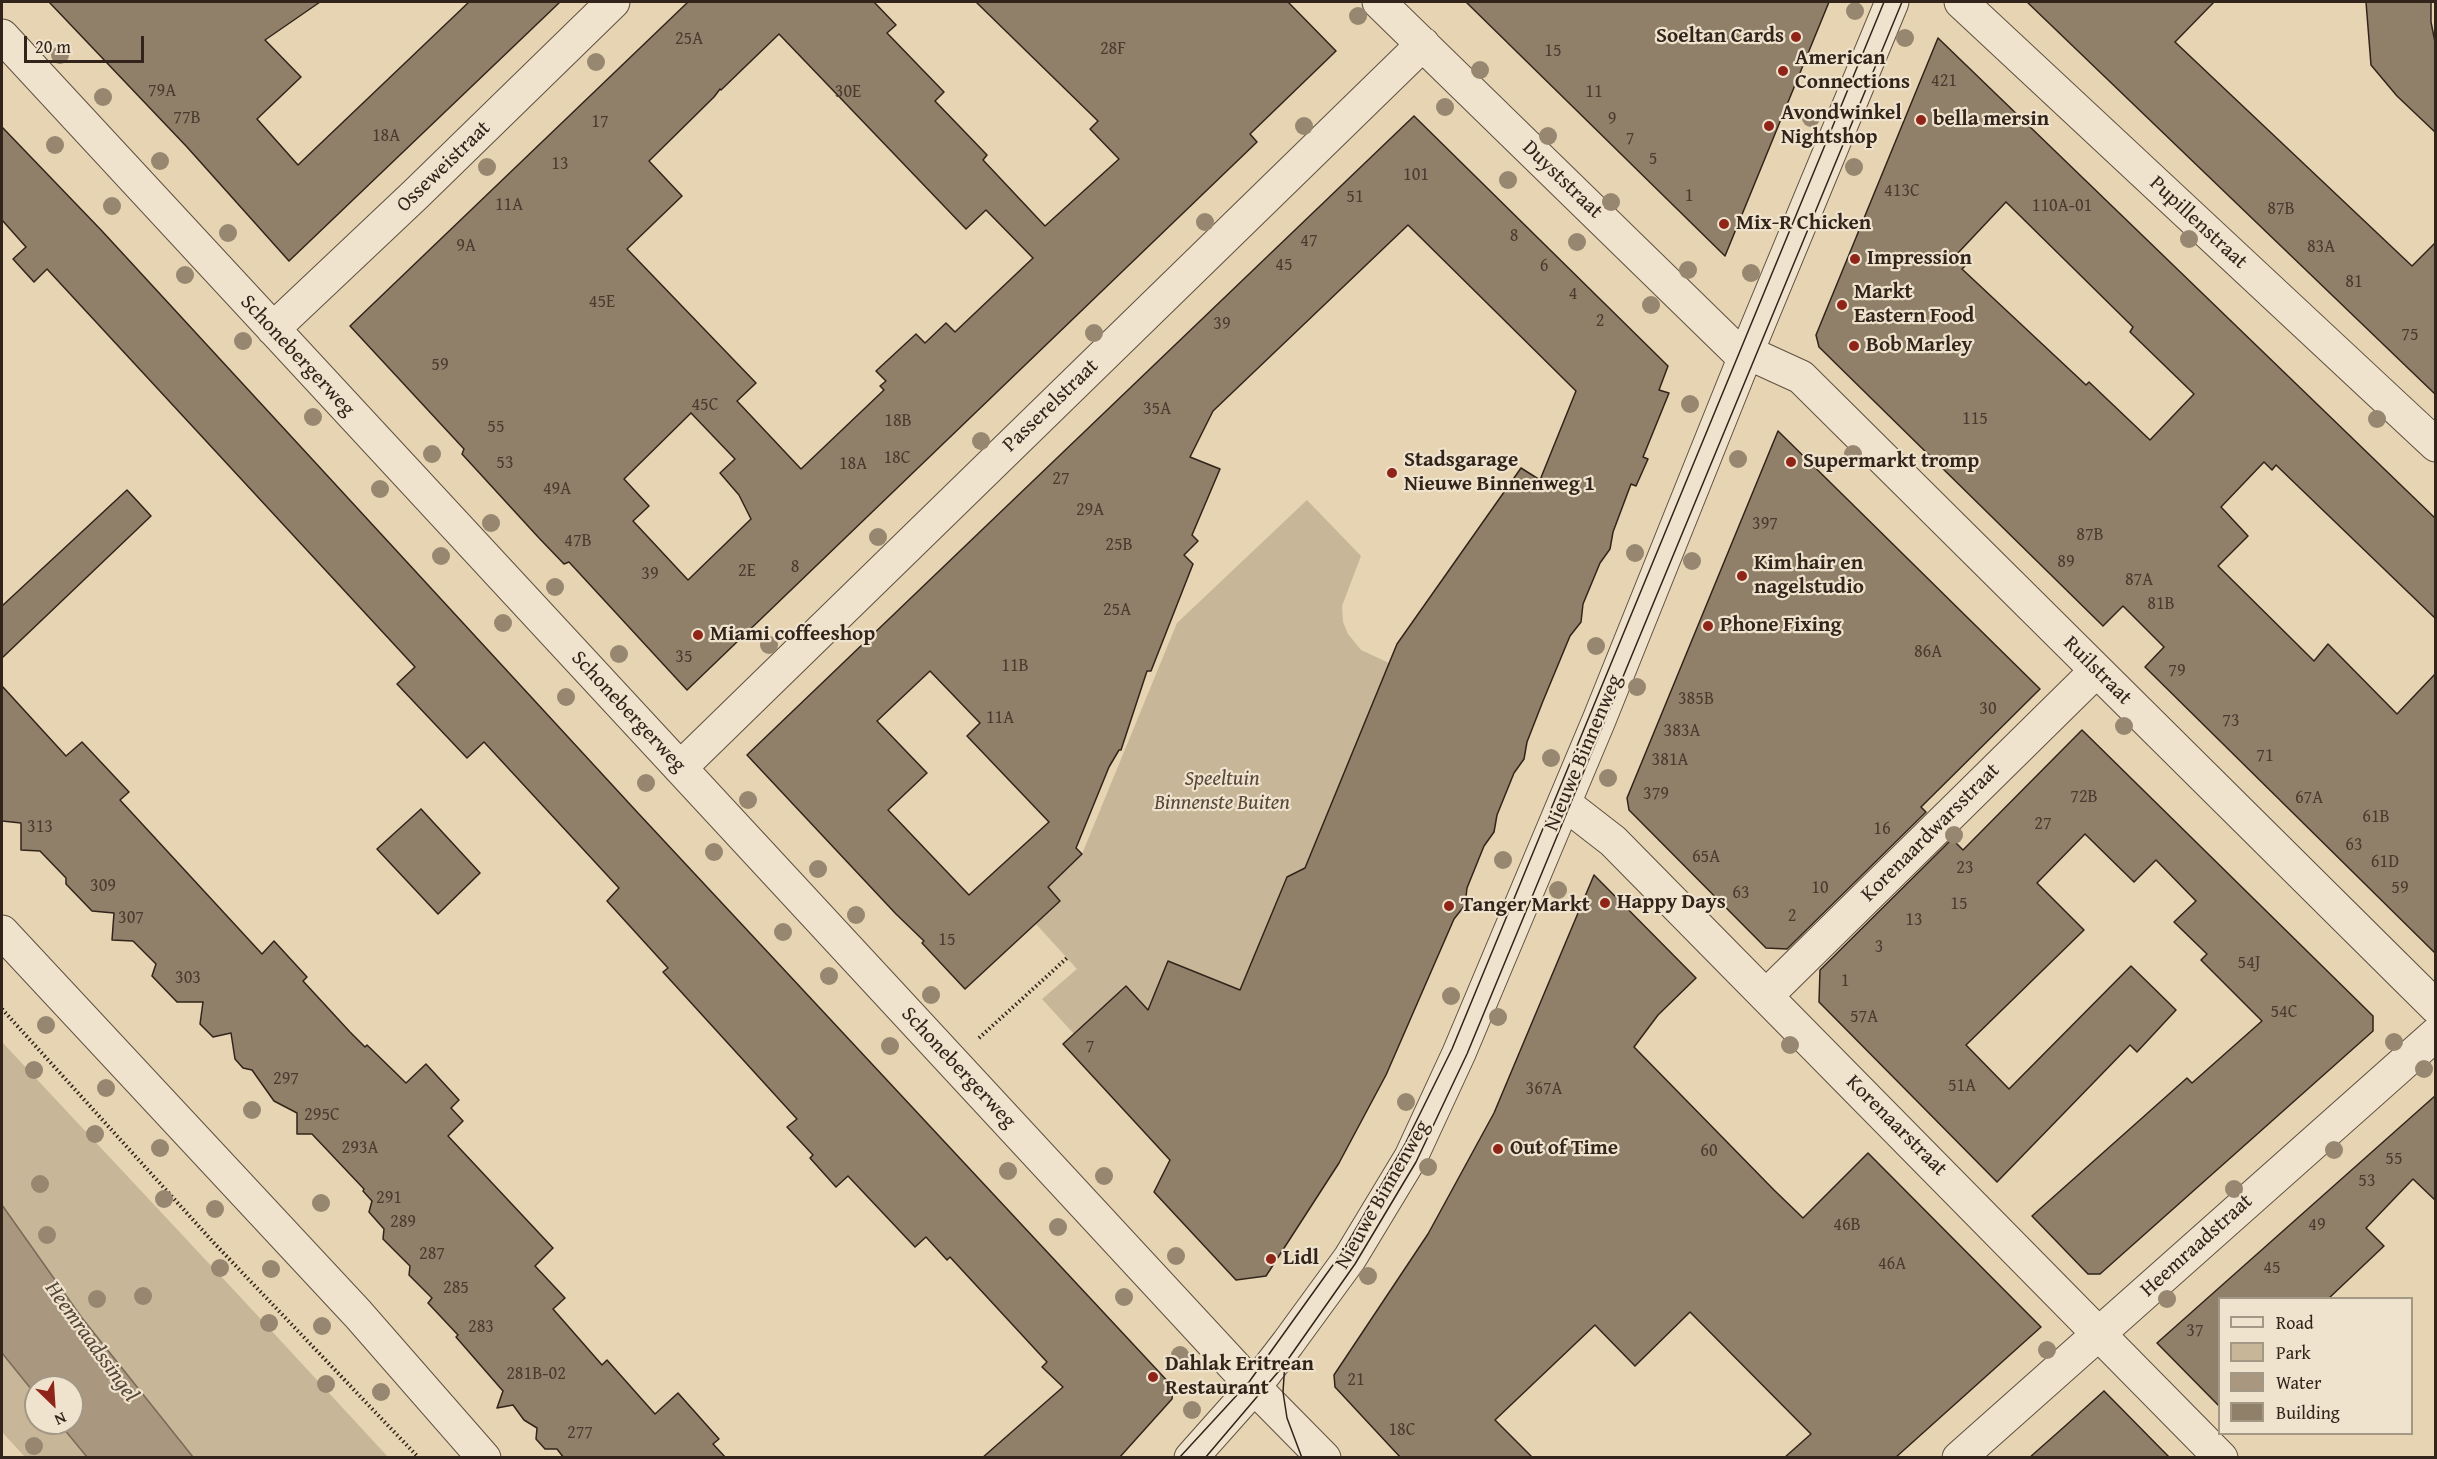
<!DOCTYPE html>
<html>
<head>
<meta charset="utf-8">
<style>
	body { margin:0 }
	#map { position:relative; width:2437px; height:1459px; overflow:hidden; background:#e6d4b2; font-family:"Gentium Book Plus",serif }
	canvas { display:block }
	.frame { position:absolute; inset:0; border:3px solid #32241b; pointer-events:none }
	.legend { position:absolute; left:2218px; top:1297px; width:195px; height:138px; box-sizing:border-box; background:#efe3cd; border:2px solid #a39786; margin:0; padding:8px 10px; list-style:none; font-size:18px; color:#32241b }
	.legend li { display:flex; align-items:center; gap:12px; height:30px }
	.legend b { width:30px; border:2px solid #a39786 }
	.north { position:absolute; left:24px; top:1375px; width:60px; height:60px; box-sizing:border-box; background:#efe3cd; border:2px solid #a39786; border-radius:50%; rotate:155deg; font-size:16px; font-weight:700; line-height:24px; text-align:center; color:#32241b }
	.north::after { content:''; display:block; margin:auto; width:21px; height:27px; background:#8f2418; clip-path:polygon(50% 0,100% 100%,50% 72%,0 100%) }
	.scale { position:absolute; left:24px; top:36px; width:120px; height:27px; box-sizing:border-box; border:3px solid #32241b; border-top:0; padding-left:8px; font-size:18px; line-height:21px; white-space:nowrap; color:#32241b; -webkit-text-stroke:4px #efe3cd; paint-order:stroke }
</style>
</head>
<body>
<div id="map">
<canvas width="2437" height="1459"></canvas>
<div class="frame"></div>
<ul class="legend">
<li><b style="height:8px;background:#efe3cd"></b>Road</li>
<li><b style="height:16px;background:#c7b698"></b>Park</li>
<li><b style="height:16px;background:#a9987f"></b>Water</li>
<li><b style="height:16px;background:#90806a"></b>Building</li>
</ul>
<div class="north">N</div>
<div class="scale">20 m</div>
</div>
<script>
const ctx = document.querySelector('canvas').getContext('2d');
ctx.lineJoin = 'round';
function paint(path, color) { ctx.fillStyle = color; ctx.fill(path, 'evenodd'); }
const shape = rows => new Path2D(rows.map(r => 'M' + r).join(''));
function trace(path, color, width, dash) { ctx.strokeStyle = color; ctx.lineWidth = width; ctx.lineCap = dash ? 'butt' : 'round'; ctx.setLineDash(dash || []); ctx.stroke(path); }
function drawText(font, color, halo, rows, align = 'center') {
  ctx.font = font + ' "Gentium Book Plus",serif'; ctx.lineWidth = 4.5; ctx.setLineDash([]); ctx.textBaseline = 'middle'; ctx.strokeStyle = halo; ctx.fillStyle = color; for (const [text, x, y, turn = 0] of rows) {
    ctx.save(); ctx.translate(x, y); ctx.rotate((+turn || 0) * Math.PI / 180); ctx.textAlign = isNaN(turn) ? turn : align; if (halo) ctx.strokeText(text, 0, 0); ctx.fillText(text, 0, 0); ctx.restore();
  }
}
paint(shape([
	[1307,500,1361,556,1342,606,1343,622,1348,634,1361,650,1389,663,1300,882,1286,877,1239,992,1168,961,1148,1010,1074,1034,1042,999,1077,969,1036,924,1060,901,1048,887,1082,854,1177,623],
	[2,1042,244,1301,388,1457,193,1457,82,1318,2,1205],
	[2,1353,36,1395,36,1423,59,1423,87,1457,25,1457,2,1432]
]), '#c7b698');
const water = shape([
	[2,1205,82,1318,193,1457,87,1457,59,1423,72,1423,72,1387,36,1387,36,1395,2,1353,2,1205]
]);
paint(water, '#a9987f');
trace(water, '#796a57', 1.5);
const building = shape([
	[49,2,320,2,265,40,301,77,257,119,298,165,469,2,560,2,289,261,187,147,49,2],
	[688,2,874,2,896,25,887,33,944,92,935,101,987,155,983,160,1045,226,1119,159,1090,129,1098,121,976,2,1288,2,1336,51,1250,134,1257,142,687,690,569,562,564,564,539,538,462,454,464,449,350,326,688,2],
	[779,34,966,229,986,210,1033,258,955,332,946,323,925,343,916,334,876,371,886,381,880,386,884,390,801,469,737,401,756,383,627,249,682,196,649,161,714,97,720,89,721,90,779,34],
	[691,413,735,459,720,473,739,495,751,519,688,580,633,521,649,506,624,479,691,413],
	[1466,2,1829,2,1725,256,1466,2],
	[2027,2,2214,2,2175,42,2412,266,2436,242,2436,395,2027,2],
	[2366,2,2431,2,2431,22,2436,47,2436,133,2397,96,2371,65,2366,2],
	[1938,38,2436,519,2436,619,2276,465,2272,470,2264,462,2221,507,2248,536,2218,566,2314,661,2328,644,2397,714,2436,673,2436,954,2145,667,2164,647,2123,606,2103,626,1819,347,1816,335,1938,38],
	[2006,202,2133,327,2130,332,2194,394,2150,440,2089,382,2086,385,1962,269,1967,264,1957,254,2006,202],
	[1414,116,1668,366,1659,390,1669,393,1643,457,1648,459,1636,486,1631,484,1613,532,1610,549,1600,563,1583,604,1581,622,1570,636,1543,701,1527,742,1524,759,1514,773,1497,815,1494,832,1484,846,1467,888,1465,905,1454,919,1386,1075,1339,1163,1266,1276,1236,1280,1154,1192,1170,1160,1063,1044,1126,986,1148,1010,1168,961,1240,990,1287,877,1305,868,1397,644,1521,468,1540,480,1576,391,1408,225,1213,411,1190,457,1220,469,1192,535,1198,541,1184,555,1193,564,1151,671,1147,671,1121,750,1119,750,1109,767,1076,848,1082,854,1048,887,1060,901,965,989,922,943,924,941,896,914,747,755,1414,116],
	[930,671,980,723,967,736,1049,822,969,895,888,810,927,773,877,721,930,671],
	[2,127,102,231,638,813,1173,1387,1172,1399,1119,1458,982,1458,1063,1387,1042,1367,1047,1362,950,1257,947,1260,926,1237,915,1247,848,1176,836,1187,810,1158,813,1155,787,1127,797,1119,663,972,668,968,607,901,619,888,484,742,467,758,397,684,415,667,47,269,34,282,13,259,26,247,2,220,2,127],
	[1778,431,2040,689,1921,807,1926,812,1787,949,1766,948,1629,810,1627,798,1778,431],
	[127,490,151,516,2,658,2,606,127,490],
	[2,686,66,756,82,742,129,792,120,800,262,954,274,941,307,977,303,981,350,1032,365,1047,367,1045,406,1083,426,1064,459,1100,451,1108,463,1121,448,1136,553,1248,535,1266,565,1298,553,1309,602,1365,607,1360,655,1414,678,1393,719,1439,713,1444,726,1458,564,1458,557,1449,545,1449,536,1439,537,1428,524,1420,513,1405,497,1408,503,1391,456,1337,458,1335,428,1303,432,1298,409,1275,410,1266,383,1239,384,1229,369,1212,372,1201,363,1191,364,1189,312,1134,297,1134,297,1113,274,1101,252,1070,243,1068,235,1059,231,1033,213,1037,200,1024,203,1002,177,1002,152,976,156,964,133,941,112,940,114,913,92,911,66,884,66,878,40,851,21,850,21,823,2,821,2,686],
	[2082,730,2373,1016,2373,1031,2100,1274,2088,1274,2032,1216,2187,1078,2192,1083,2262,1021,2201,960,2207,954,2174,922,2196,901,2156,860,2134,882,2085,834,2037,883,2084,930,1966,1045,2009,1089,2131,966,2176,1010,2137,1052,2130,1045,1997,1182,1819,1002,1820,970,1952,839,1963,850,2082,730],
	[421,809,480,873,438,914,377,849,421,809],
	[1594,875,1696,978,1658,1015,1634,1047,1774,1190,1803,1218,1868,1153,2041,1327,1895,1458,1784,1458,1811,1434,1690,1312,1635,1366,1595,1325,1495,1420,1533,1458,1401,1458,1335,1387,1334,1375,1428,1234,1494,1113,1594,875],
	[2436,1095,2436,1201,2413,1179,2366,1228,2384,1246,2328,1299,2220,1299,2220,1407,2157,1343,2436,1095],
	[2104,1391,2170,1458,2029,1458,2064,1427,2104,1391]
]);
paint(building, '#90806a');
trace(building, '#32241b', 1.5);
const street = shape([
	[1379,2,1738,352,1755,356,1801,377,2436,1007],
	[1961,2,2436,445],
	[2,36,1249,1382,1324,1458],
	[273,329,416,194,613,2],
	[680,768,1423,44],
	[1564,803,1613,841,2221,1458],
	[2,932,358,1314,484,1458],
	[1767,995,2096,671],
	[1191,1458,1255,1386,1288,1343,1350,1258,1411,1157,1459,1053,1599,720,1746,354,1892,2],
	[1959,1458,2436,1034]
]);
trace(street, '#5f5041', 35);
trace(shape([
	[2,1009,214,1243,419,1458],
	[979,1038,1067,958]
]), '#32241b', 4, [1.5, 3]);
trace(street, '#efe3cd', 33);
trace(shape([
	[1285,1362,1283,1392,1287,1418,1302,1458],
	[1179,1458,1249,1382,1343,1251,1405,1144,1452,1049,1884,2],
	[1205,1458,1284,1365,1355,1264,1416,1162,1467,1054,1902,2]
]), '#32241b', 1.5);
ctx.fillStyle = '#978770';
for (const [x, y] of [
	[1855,11],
	[1358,16],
	[1905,38],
	[60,55],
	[596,62],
	[1480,70],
	[103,97],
	[1445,107],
	[1811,118],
	[1304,126],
	[1548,136],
	[55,145],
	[160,161],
	[487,167],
	[1854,167],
	[1508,180],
	[1611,202],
	[112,206],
	[1205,222],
	[228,233],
	[2189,239],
	[1577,242],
	[1688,270],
	[1751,273],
	[185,275],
	[1651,305],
	[1094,333],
	[243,341],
	[1690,404],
	[313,417],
	[2377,419],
	[981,441],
	[432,454],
	[1853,454],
	[1738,459],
	[380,489],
	[491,523],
	[878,537],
	[1635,553],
	[441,556],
	[1692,561],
	[555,587],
	[503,623],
	[769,645],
	[1596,646],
	[619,654],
	[1637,687],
	[566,697],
	[2124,726],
	[1551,758],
	[1608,778],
	[646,783],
	[748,800],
	[1954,835],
	[714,852],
	[1503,860],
	[818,869],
	[1558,890],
	[856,915],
	[783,932],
	[829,976],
	[931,995],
	[1451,996],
	[1498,1017],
	[46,1025],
	[2394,1042],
	[1790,1045],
	[890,1046],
	[2424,1069],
	[34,1070],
	[106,1088],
	[1406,1102],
	[252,1110],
	[95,1134],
	[160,1148],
	[2334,1150],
	[1428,1167],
	[1008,1171],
	[1104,1176],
	[40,1184],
	[2234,1189],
	[164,1199],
	[321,1203],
	[215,1209],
	[1058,1227],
	[47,1235],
	[1176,1256],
	[220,1268],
	[271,1269],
	[1368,1276],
	[143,1296],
	[1124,1297],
	[97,1299],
	[2167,1299],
	[269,1323],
	[322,1326],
	[2047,1350],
	[1180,1355],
	[326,1384],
	[381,1392],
	[1192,1410],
	[34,1446]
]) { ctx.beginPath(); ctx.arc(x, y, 9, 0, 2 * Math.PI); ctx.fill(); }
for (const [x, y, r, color] of [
	[1796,37,6,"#8f2418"],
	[1783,71,6,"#8f2418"],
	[1921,120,6,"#8f2418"],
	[1769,126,6,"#8f2418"],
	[1724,224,6,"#8f2418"],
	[1855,259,6,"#8f2418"],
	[1842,305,6,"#8f2418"],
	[1854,346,6,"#8f2418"],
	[1791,462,6,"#8f2418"],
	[1392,473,6,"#8f2418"],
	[1742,576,6,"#8f2418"],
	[1708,626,6,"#8f2418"],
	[698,635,6,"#8f2418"],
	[1605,903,6,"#8f2418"],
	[1449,906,6,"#8f2418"],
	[1498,1149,6,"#8f2418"],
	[1271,1259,6,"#8f2418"],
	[1153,1377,6,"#8f2418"]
]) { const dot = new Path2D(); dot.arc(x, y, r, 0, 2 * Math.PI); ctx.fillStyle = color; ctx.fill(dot); trace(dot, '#efe3cd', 2); }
drawText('18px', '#4a3b2f', null, [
	["25A",689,39],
	["28F",1113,49],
	["15",1553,51],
	["421",1944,81],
	["79A",162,91],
	["30E",848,92],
	["11",1594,92],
	["77B",187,118],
	["9",1612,119],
	["17",600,122],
	["18A",386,136],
	["7",1630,139],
	["5",1653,159],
	["13",560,164],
	["101",1416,175],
	["413C",1902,191],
	["1",1689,196],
	["51",1355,197],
	["11A",509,205],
	["110A-01",2062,206],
	["87B",2281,209],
	["8",1514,236],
	["47",1309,241],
	["9A",466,246],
	["83A",2321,247],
	["45",1284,265],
	["6",1544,266],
	["81",2354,282],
	["4",1573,294],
	["45E",602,302],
	["2",1600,321],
	["39",1222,324],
	["75",2410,335],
	["59",440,365],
	["45C",705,405],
	["35A",1157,409],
	["115",1975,419],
	["18B",898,421],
	["55",496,427],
	["18C",897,458],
	["53",505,463],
	["18A",853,464],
	["27",1061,479],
	["49A",557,489],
	["29A",1090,510],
	["397",1765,524],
	["87B",2090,535],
	["47B",578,541],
	["25B",1119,545],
	["89",2066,562],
	["8",795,567],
	["2E",747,571],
	["39",650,574],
	["87A",2139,580],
	["81B",2161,604],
	["25A",1117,610],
	["86A",1928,652],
	["35",684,657],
	["11B",1015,666],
	["79",2177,671],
	["385B",1696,699],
	["30",1988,709],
	["11A",1000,718],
	["73",2231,721],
	["383A",1682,731],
	["71",2265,756],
	["381A",1670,760],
	["379",1656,794],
	["72B",2084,797],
	["67A",2309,798],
	["61B",2376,817],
	["27",2043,824],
	["313",40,827],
	["16",1882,829],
	["63",2354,845],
	["65A",1706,857],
	["61D",2385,862],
	["23",1965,868],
	["309",103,886],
	["10",1820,888],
	["59",2400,888],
	["63",1741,893],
	["15",1959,904],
	["2",1792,916],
	["307",131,918],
	["13",1914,920],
	["15",947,940],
	["3",1879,947],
	["54J",2249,963],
	["303",188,978],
	["1",1845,981],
	["54C",2284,1012],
	["57A",1864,1017],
	["7",1090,1047],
	["297",286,1079],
	["51A",1962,1086],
	["367A",1544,1089],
	["295C",322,1115],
	["293A",360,1148],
	["60",1709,1151],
	["55",2394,1159],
	["53",2367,1181],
	["291",389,1198],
	["289",403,1222],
	["46B",1847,1225],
	["49",2317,1225],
	["287",432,1254],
	["46A",1892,1264],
	["45",2272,1268],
	["285",456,1288],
	["283",481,1327],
	["37",2195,1331],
	["281B-02",536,1374],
	["21",1356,1380],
	["18C",1402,1430],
	["277",580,1433]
]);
drawText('bold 21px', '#32241b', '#efe3cd', [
	["Soeltan Cards",1784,37,"right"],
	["American",1795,59],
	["Connections",1795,83],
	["Avondwinkel",1781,114],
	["Nightshop",1781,138],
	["bella mersin",1933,120],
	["Mix-R Chicken",1736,224],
	["Impression",1867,259],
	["Markt",1854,293],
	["Eastern Food",1854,317],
	["Bob Marley",1866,346],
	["Stadsgarage",1404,461],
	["Nieuwe Binnenweg 1",1404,485],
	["Supermarkt tromp",1803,462],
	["Kim hair en",1754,564],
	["nagelstudio",1754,588],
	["Phone Fixing",1720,626],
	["Miami coffeeshop",710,635],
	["Happy Days",1617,903],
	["Tanger Markt",1461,906],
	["Out of Time",1510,1149],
	["Lidl",1283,1259],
	["Dahlak Eritrean",1165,1365],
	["Restaurant",1165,1389]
], 'left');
drawText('21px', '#32241b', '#efe3cd', [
	["Osseweistraat",444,167,-44],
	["Duyststraat",1562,180,44],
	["Pupillenstraat",2198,223,43],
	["Schonebergerweg",297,356,47],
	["Passerelstraat",1051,406,-44],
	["Ruilstraat",2097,671,45],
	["Schonebergerweg",628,712,47],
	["Nieuwe Binnenweg",1584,753,-67],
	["Korenaardwarsstraat",1931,833,-45],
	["Schonebergerweg",958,1068,47],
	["Korenaarstraat",1896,1126,45],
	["Nieuwe Binnenweg",1383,1195,-60],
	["Heemraadstraat",2197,1246,-42]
]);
drawText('italic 21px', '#57483a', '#efe3cd', [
	["Speeltuin",1222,780],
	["Binnenste Buiten",1222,804]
]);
drawText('italic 22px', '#564739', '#efe3cd', [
	["Heemraadssingel",91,1342,54]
]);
</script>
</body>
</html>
